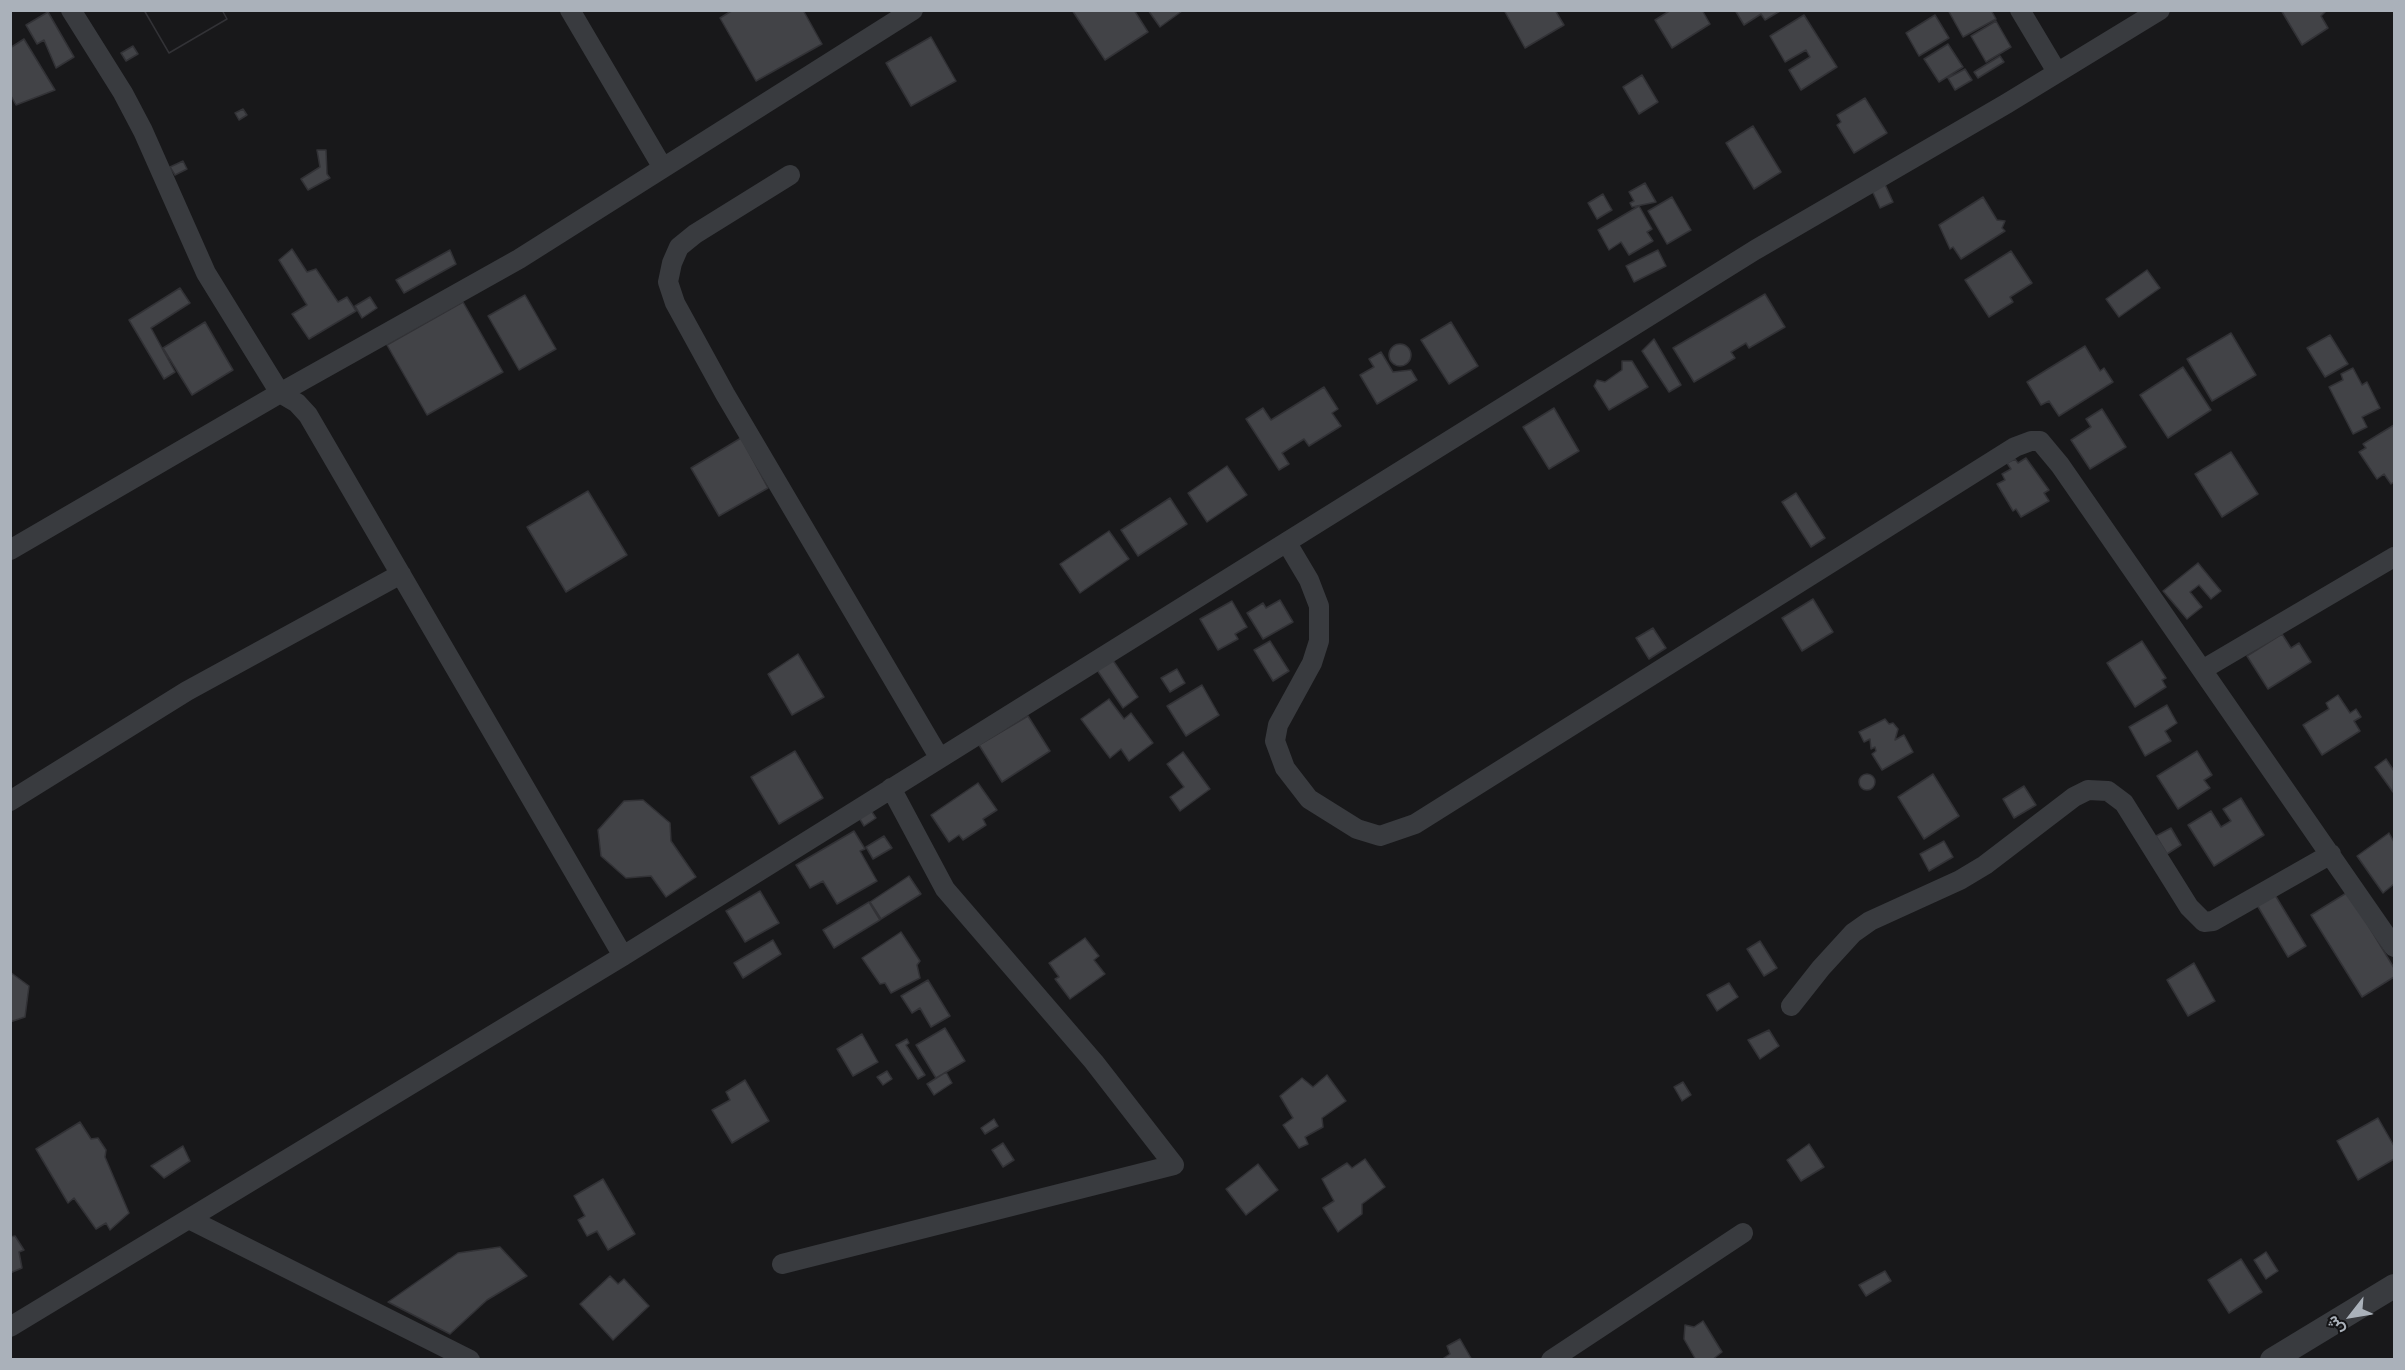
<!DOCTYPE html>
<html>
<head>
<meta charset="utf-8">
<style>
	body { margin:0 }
	#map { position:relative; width:2405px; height:1370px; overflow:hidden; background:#18181a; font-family:Poppins,Vazirmatn,sans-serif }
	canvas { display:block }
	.frame { position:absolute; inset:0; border:12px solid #aab1ba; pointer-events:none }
	.north { position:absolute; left:2321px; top:1286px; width:60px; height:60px; -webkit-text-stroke:4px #131315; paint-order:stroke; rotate:239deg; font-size:16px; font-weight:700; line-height:24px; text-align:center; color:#aab1ba }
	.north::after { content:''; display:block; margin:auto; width:21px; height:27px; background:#aab1ba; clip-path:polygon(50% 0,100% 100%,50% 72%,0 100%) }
</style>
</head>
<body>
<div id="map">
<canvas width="2405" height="1370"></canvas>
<div class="frame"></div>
<div class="north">ش</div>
</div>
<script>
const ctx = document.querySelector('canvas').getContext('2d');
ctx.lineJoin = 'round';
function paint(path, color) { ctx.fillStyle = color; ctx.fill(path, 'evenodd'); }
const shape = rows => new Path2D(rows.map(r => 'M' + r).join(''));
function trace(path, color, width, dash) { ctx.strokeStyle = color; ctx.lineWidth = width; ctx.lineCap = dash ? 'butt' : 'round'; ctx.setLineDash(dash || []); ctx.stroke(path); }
const building = shape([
	[144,10,222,10,227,19,169,53,144,10],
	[144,10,222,10,227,19,169,53,144,10],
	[733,10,803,10,822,44,756,81,720,18,733,10],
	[1072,10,1134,10,1148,32,1105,60,1072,10],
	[1148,10,1182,10,1182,11,1160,27,1148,10],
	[1504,10,1555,10,1564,25,1525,48,1504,10],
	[1671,10,1702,10,1710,24,1672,48,1655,20,1671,10],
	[1735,10,1780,10,1780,11,1765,20,1761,14,1744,25,1735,10],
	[1948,10,1991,10,1996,19,1963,37,1948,10],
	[2281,10,2327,10,2321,16,2328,28,2302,45,2281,10],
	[48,12,74,57,56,68,44,40,37,44,26,25,48,12],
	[1804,15,1837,67,1801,90,1789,70,1810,57,1806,50,1785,62,1770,36,1804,15],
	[1935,15,1949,38,1919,56,1906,33,1935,15],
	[1996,21,2011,47,1986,62,1971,36,1996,21],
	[931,37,956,81,911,106,886,63,931,37],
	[24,39,55,90,16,105,10,94,10,48,24,39],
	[1948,44,1963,67,1939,82,1924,59,1948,44],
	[133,46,138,54,126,61,121,53,133,46],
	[2000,56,2004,62,1978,78,1974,72,2000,56],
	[1965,69,1972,80,1955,90,1948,78,1965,69],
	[1642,75,1658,102,1639,114,1623,87,1642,75],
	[1865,98,1887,133,1854,153,1837,125,1841,122,1837,115,1865,98],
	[243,109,247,115,239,120,235,113,243,109],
	[1753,126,1781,172,1754,189,1726,143,1753,126],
	[317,150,326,150,327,174,330,178,308,190,301,179,320,167,317,150],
	[183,161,187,169,175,175,170,167,183,161],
	[1883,180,1893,202,1880,208,1870,186,1883,180],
	[1645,183,1656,202,1632,207,1630,203,1634,201,1629,192,1645,183],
	[1603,194,1612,210,1597,219,1588,203,1603,194],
	[1672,197,1691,230,1667,244,1648,211,1672,197],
	[1983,197,1997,220,2005,221,2002,228,2005,231,1961,259,1953,247,1950,249,1939,225,1983,197],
	[1639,206,1652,229,1647,232,1653,241,1629,255,1621,242,1609,250,1598,230,1639,206],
	[292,249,307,272,316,269,338,302,347,297,356,311,309,339,292,314,307,305,279,260,292,249],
	[450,250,456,264,404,293,396,280,450,250],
	[1658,250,1666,266,1634,282,1626,266,1658,250],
	[2011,251,2032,283,2010,297,2013,302,1989,317,1965,280,2011,251],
	[2147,270,2160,288,2119,317,2106,299,2147,270],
	[180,288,190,303,151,328,175,372,164,379,129,320,180,288],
	[1765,294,1785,327,1749,348,1746,343,1731,352,1735,358,1694,382,1673,348,1765,294],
	[525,295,556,349,519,370,488,316,525,295],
	[370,297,377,308,362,318,355,306,370,297],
	[463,302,503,372,427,415,387,345,463,302],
	[205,322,233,370,192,395,163,348,205,322],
	[1451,322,1478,366,1449,384,1421,340,1451,322],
	[2231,333,2256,375,2212,401,2187,359,2231,333],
	[2330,335,2348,364,2325,377,2307,348,2330,335],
	[1654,339,1681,385,1669,392,1642,351,1654,339],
	'1389 355a11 11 0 1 1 22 0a11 11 0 1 1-22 0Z',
	[2085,346,2100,371,2104,368,2113,382,2059,416,2049,401,2041,405,2027,382,2085,346],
	[1381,352,1393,372,1411,370,1417,380,1377,404,1360,375,1374,367,1369,359,1381,352],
	[1622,361,1632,361,1648,387,1609,410,1594,386,1597,380,1605,382,1622,370,1622,361],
	[2183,367,2211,410,2168,438,2140,395,2183,367],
	[2353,368,2362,385,2367,382,2380,408,2362,417,2367,427,2353,434,2329,387,2343,380,2341,374,2353,368],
	[1324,387,1338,409,1332,413,1341,426,1309,446,1304,439,1282,453,1289,464,1279,470,1246,419,1263,408,1271,420,1324,387],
	[1554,408,1579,451,1549,469,1523,427,1554,408],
	[2102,409,2126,447,2090,469,2071,440,2091,427,2086,419,2102,409],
	[2394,425,2394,482,2391,484,2384,474,2377,479,2359,452,2366,448,2363,444,2394,425],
	[741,438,768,488,719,516,691,468,741,438],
	[2231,452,2258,494,2222,517,2195,474,2231,452],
	[2026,458,2049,490,2044,493,2049,501,2021,517,2016,509,2013,511,1997,484,2005,480,2002,474,2011,469,2007,463,2015,459,2018,463,2026,458],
	[1227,466,1247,495,1207,522,1188,493,1227,466],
	[588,491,627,555,566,592,527,527,588,491],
	[1796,493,1825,538,1811,547,1782,502,1796,493],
	[1170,498,1187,524,1138,556,1121,530,1170,498],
	[1109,531,1129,559,1080,593,1060,564,1109,531],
	[2198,563,2221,591,2211,599,2199,585,2190,592,2202,607,2187,619,2163,591,2198,563],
	[1813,599,1833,632,1802,651,1782,618,1813,599],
	[1280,600,1293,622,1263,639,1247,613,1263,603,1266,608,1280,600],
	[1232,601,1247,627,1235,634,1238,639,1218,650,1200,619,1232,601],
	[1653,628,1666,648,1649,659,1636,638,1653,628],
	[2282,634,2291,648,2299,643,2311,662,2268,689,2247,656,2282,634],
	[1270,641,1289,671,1273,681,1254,650,1270,641],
	[2142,641,2166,678,2162,680,2166,687,2135,707,2107,663,2142,641],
	[798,654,824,697,792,715,768,674,798,654],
	[1110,656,1138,697,1123,708,1095,667,1110,656],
	[1177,669,1185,683,1170,692,1161,678,1177,669],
	[1202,685,1219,715,1186,736,1167,706,1202,685],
	[2338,695,2350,713,2356,709,2361,717,2354,721,2360,731,2322,755,2303,725,2329,709,2326,703,2338,695],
	[1109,699,1124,719,1131,713,1153,743,1129,761,1121,749,1110,758,1081,719,1109,699],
	[2167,705,2177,723,2165,731,2171,741,2145,756,2129,727,2167,705],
	[1028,716,1050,751,1002,782,979,745,1028,716],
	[1885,719,1889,724,1893,723,1898,729,1895,740,1904,735,1913,752,1882,770,1872,754,1876,751,1875,747,1871,749,1870,739,1864,742,1859,732,1885,719],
	[795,751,823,798,779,824,751,777,795,751],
	[2197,751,2212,775,2204,780,2210,788,2178,809,2157,776,2197,751],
	[1183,752,1210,789,1180,811,1170,797,1184,787,1167,764,1183,752],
	[2386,759,2394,771,2393,792,2375,767,2386,759],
	[1933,774,1959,816,1924,839,1898,797,1933,774],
	'1859 782a8 8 0 1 1 16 0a8 8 0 1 1-16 0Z',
	[978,783,997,810,983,819,986,825,963,840,959,835,949,842,931,815,978,783],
	[2024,786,2036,805,2014,818,2003,799,2024,786],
	[2241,798,2264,835,2214,866,2188,825,2211,811,2221,827,2231,821,2223,809,2241,798],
	[643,800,670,823,671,841,696,877,666,897,651,876,626,878,601,856,598,830,624,801,643,800],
	[870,809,876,818,864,826,858,816,870,809],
	[2171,828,2181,845,2167,854,2156,836,2171,828],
	[854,831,865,849,860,851,877,881,837,904,823,881,810,888,796,865,854,831],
	[2389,833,2394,842,2394,884,2383,893,2357,856,2389,833],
	[884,836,892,848,873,859,866,847,884,836],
	[1944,841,1953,857,1929,871,1920,854,1944,841],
	[909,876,921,894,881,919,870,902,909,876],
	[760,891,779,923,745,942,726,911,760,891],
	[2348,892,2394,968,2394,977,2362,997,2311,915,2348,892],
	[2275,895,2306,946,2288,957,2257,905,2275,895],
	[869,902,880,920,834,948,823,930,869,902],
	[901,932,920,961,917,965,920,978,891,993,885,983,880,984,862,958,901,932],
	[1085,938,1099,956,1094,960,1105,974,1070,999,1055,979,1059,977,1049,963,1085,938],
	[773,940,781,954,743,978,734,963,773,940],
	[1760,941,1777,968,1764,976,1747,949,1760,941],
	[2194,963,2215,1001,2188,1016,2167,980,2194,963],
	[10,972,29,986,25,1017,10,1022,10,972],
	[928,980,950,1016,931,1027,920,1008,912,1013,901,996,928,980],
	[1729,983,1738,997,1717,1011,1707,995,1729,983],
	[945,1028,965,1061,936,1078,916,1045,945,1028],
	[1769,1030,1779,1046,1760,1059,1748,1040,1769,1030],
	[862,1034,878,1062,853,1076,837,1049,862,1034],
	[907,1039,909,1043,906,1045,925,1075,918,1079,896,1045,907,1039],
	[887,1071,892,1079,883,1085,877,1077,887,1071],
	[946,1072,952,1083,934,1095,927,1084,946,1072],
	[1327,1075,1346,1101,1322,1118,1323,1127,1305,1137,1308,1144,1299,1148,1283,1125,1293,1118,1280,1096,1302,1078,1313,1087,1327,1075],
	[745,1080,769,1121,732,1143,712,1110,730,1100,726,1092,745,1080],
	[1683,1082,1691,1095,1682,1101,1674,1087,1683,1082],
	[2378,1118,2394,1146,2394,1159,2358,1180,2337,1141,2378,1118],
	[994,1119,998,1126,985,1134,981,1128,994,1119],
	[80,1122,91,1139,98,1138,106,1150,105,1157,129,1213,110,1230,106,1223,96,1229,74,1198,68,1203,36,1149,80,1122],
	[1003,1143,1014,1160,1003,1167,992,1150,1003,1143],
	[1809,1144,1824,1167,1801,1181,1787,1160,1809,1144],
	[183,1146,190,1161,164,1178,151,1166,183,1146],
	[1365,1159,1385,1187,1362,1204,1362,1214,1338,1232,1323,1208,1334,1201,1322,1179,1347,1163,1352,1168,1365,1159],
	[1258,1164,1278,1190,1246,1215,1226,1189,1258,1164],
	[603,1179,635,1234,608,1250,597,1231,587,1236,578,1220,585,1216,574,1196,603,1179],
	[15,1236,24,1250,19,1252,22,1268,10,1273,10,1237,15,1236],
	[500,1247,527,1276,487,1300,450,1334,388,1302,458,1253,500,1247],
	[2266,1252,2278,1271,2266,1279,2254,1260,2266,1252],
	[2241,1259,2262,1292,2229,1313,2208,1280,2241,1259],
	[1885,1271,1891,1281,1866,1296,1859,1285,1885,1271],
	[610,1276,618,1284,624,1279,649,1306,613,1340,580,1304,610,1276],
	[1703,1321,1722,1352,1712,1360,1696,1360,1684,1339,1685,1325,1694,1327,1703,1321],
	[1460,1339,1472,1360,1441,1360,1450,1354,1447,1346,1460,1339]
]);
paint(building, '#424347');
trace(building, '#323236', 1.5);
trace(shape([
	[71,10,123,93,143,131,206,273,280,393,519,259,913,10],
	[570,10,663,168],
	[2020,10,2057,72],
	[790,175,695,234,679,247,672,263,668,282,675,303,725,394,939,757],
	[1287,543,1309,580,1319,606,1319,641,1312,663,1278,725,1275,741,1285,768,1309,799,1357,829,1380,836,1415,824,2015,447,2031,441,2040,441,2060,465,2394,947],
	[10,550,280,393,297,403,308,415,623,956],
	[2202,670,2394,557],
	[10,801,187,691,401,574],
	[1791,1006,1821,968,1853,933,1870,921,1960,880,1985,865,2074,797,2088,790,2108,791,2124,803,2189,907,2204,922,2213,921,2331,854],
	[191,1220,470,1360],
	[782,1264,1174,1165,1094,1062,945,889,891,788],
	[10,1327,623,956,1755,250,2006,104,2160,10],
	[1551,1360,1743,1233]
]), '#393b3f', 20);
trace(shape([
	[2272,1360,2394,1286]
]), '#393b3f', 24);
</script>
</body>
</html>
